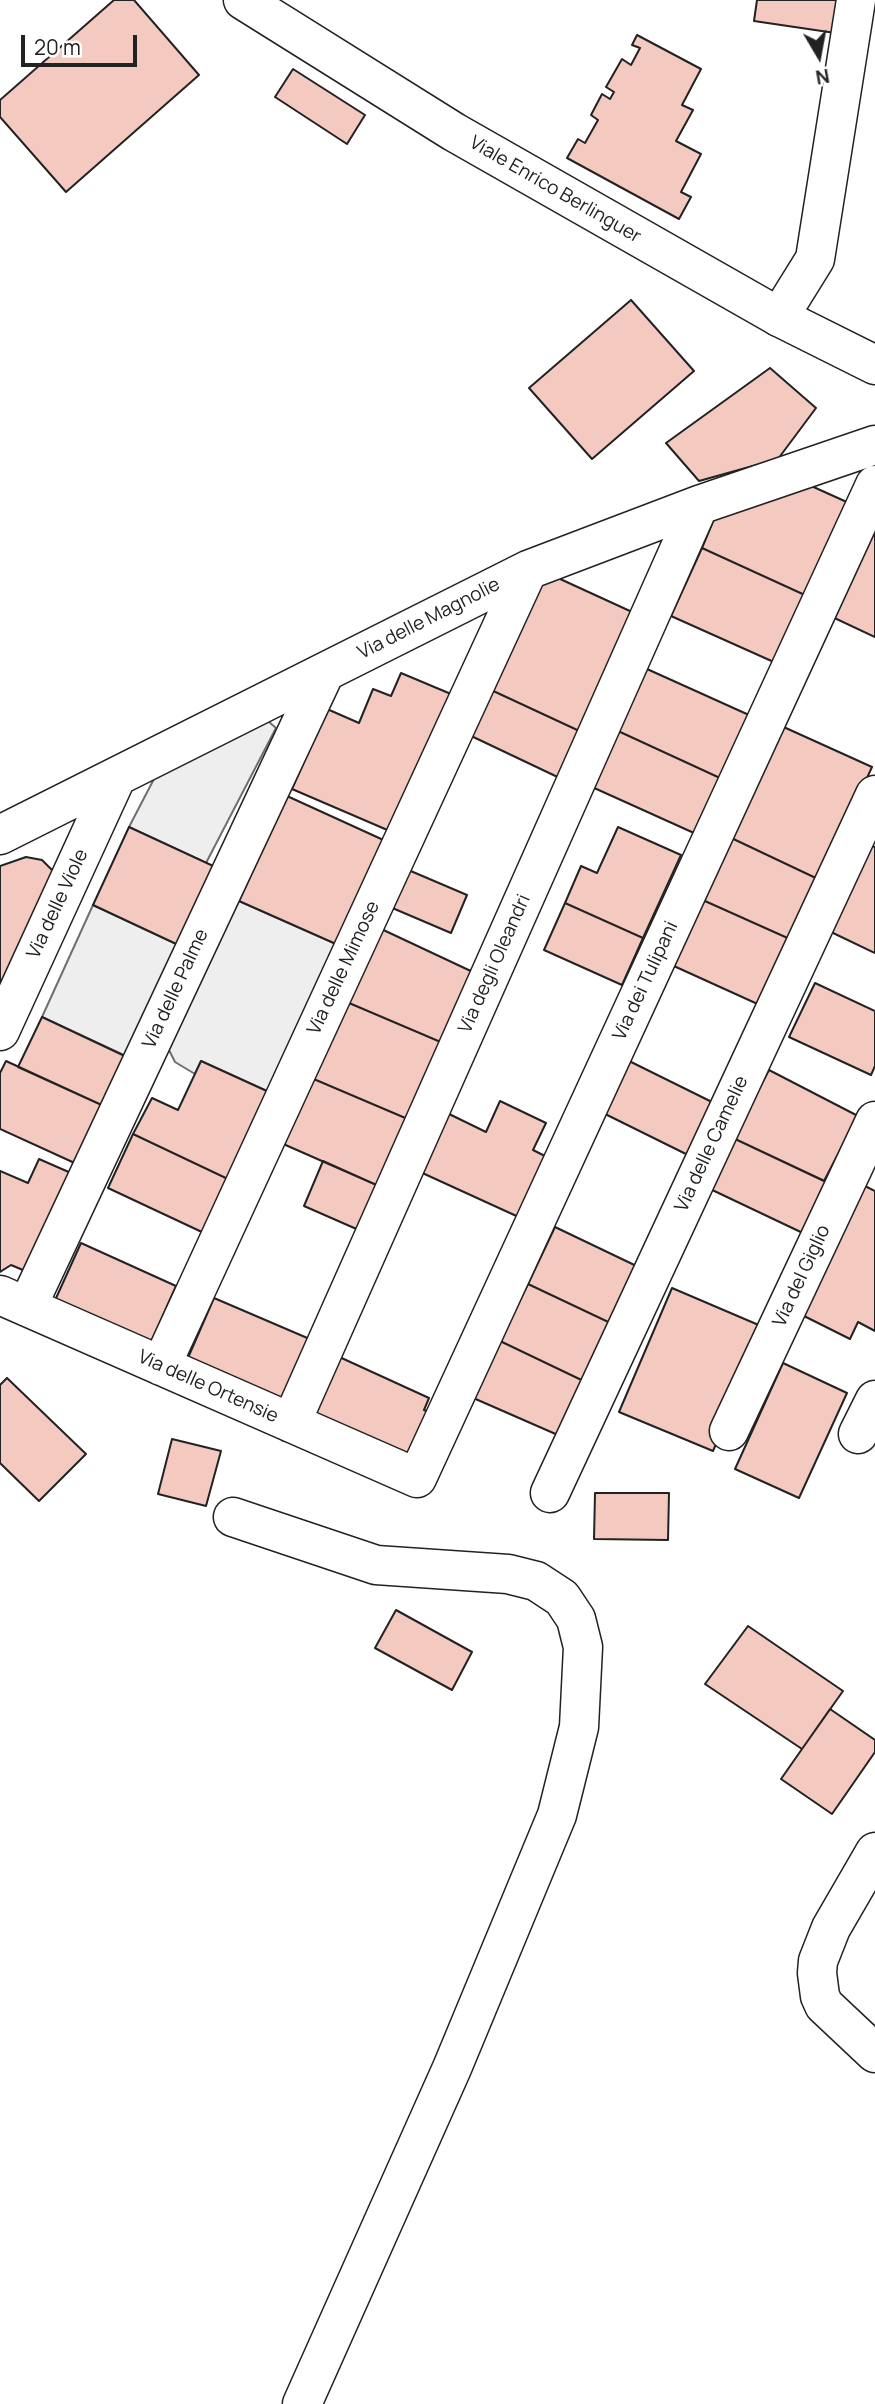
<!DOCTYPE html>
<html>
<head>
<meta charset="utf-8">
<style>
	body { margin:0 }
	#map { position:relative; width:875px; height:2404px; overflow:hidden; background:#fff; font-family:Manrope,sans-serif }
	canvas { display:block }
	.north { position:absolute; left:784px; top:21px; width:70px; height:70px; -webkit-text-stroke:5px #fff; paint-order:stroke; rotate:170deg; font-size:19px; font-weight:700; line-height:28px; text-align:center; color:#222 }
	.north::after { content:''; display:block; margin:auto; width:24px; height:32px; background:#222; clip-path:polygon(50% 0,100% 100%,50% 72%,0 100%) }
	.scale { position:absolute; left:21px; top:35px; width:116px; height:32px; box-sizing:border-box; border:4px solid #222; border-top:0; padding-left:9px; font-size:21px; line-height:24px; white-space:nowrap; color:#222; -webkit-text-stroke:5px #fff; paint-order:stroke }
</style>
</head>
<body>
<div id="map">
<canvas width="875" height="2404"></canvas>
<div class="north">N</div>
<div class="scale">20 m</div>
</div>
<script>
const ctx = document.querySelector('canvas').getContext('2d');
ctx.lineJoin = 'round';
function paint(path, color) { ctx.fillStyle = color; ctx.fill(path, 'evenodd'); }
const shape = rows => new Path2D(rows.map(r => 'M' + r).join(''));
function trace(path, color, width, dash) { ctx.strokeStyle = color; ctx.lineWidth = width; ctx.lineCap = dash ? 'butt' : 'round'; ctx.setLineDash(dash || []); ctx.stroke(path); }
function drawText(font, color, halo, rows, align = 'center') {
  ctx.font = font + ' Manrope,sans-serif'; ctx.lineWidth = 5; ctx.setLineDash([]); ctx.textBaseline = 'middle'; ctx.strokeStyle = halo; ctx.fillStyle = color; for (const [text, x, y, turn = 0] of rows) {
    ctx.save(); ctx.translate(x, y); ctx.rotate((+turn || 0) * Math.PI / 180); ctx.textAlign = isNaN(turn) ? turn : align; if (halo) ctx.strokeText(text, 0, 0); ctx.fillText(text, 0, 0); ctx.restore();
  }
}
const green = shape([
	[268,721,276,728,206,863,129,827,155,777,268,721],
	[239,901,336,944,269,1092,201,1061,195,1074,175,1062,169,1050,172,1035,239,901],
	[93,905,185,948,130,1058,42,1017,93,905]
]);
paint(green, '#eee');
trace(green, '#6f6f6f', 2);
const building = shape([
	[114,0,134,0,199,75,66,192,0,117,0,100,114,0],
	[757,0,847,0,842,34,754,21,757,0],
	[637,35,701,69,682,105,693,110,676,141,701,154,681,192,691,197,679,219,567,158,578,139,585,143,598,120,591,115,602,94,610,99,614,92,606,87,622,59,631,65,640,48,632,45,637,35],
	[293,69,365,115,347,144,275,97,293,69],
	[631,300,694,371,592,459,529,388,631,300],
	[770,368,816,408,778,459,699,481,666,443,770,368],
	[798,480,849,503,807,596,702,548,717,512,798,480],
	[875,508,875,637,826,614,875,508],
	[702,548,807,596,776,663,671,616,702,548],
	[558,578,643,617,588,735,489,689,539,585,558,578],
	[647,669,749,715,720,778,618,731,647,669],
	[401,673,451,694,392,832,292,789,327,709,359,723,373,689,391,696,401,673],
	[489,689,588,735,566,781,467,734,489,689],
	[777,724,872,767,820,880,725,835,777,724],
	[618,731,720,778,694,833,592,787,618,731],
	[287,796,390,843,336,944,239,901,287,796],
	[129,827,224,871,187,949,93,905,129,827],
	[618,827,681,855,643,938,565,903,581,866,597,873,618,827],
	[725,835,820,880,792,940,696,897,725,835],
	[872,846,875,847,875,953,831,932,872,846],
	[26,857,42,860,54,872,0,985,0,866,26,857],
	[406,869,467,895,451,933,390,907,406,869],
	[696,897,792,940,762,1006,665,962,696,897],
	[565,903,643,938,622,985,544,950,565,903],
	[377,927,475,973,443,1043,342,1000,377,927],
	[815,983,875,1011,875,1066,871,1075,789,1037,815,983],
	[342,1000,443,1043,410,1120,309,1077,342,1000],
	[42,1017,129,1058,106,1107,18,1067,42,1017],
	[621,1057,716,1104,690,1156,595,1109,621,1057],
	[6,1061,106,1107,79,1165,0,1129,0,1073,6,1061],
	[201,1061,269,1092,230,1180,133,1134,152,1098,178,1110,201,1061],
	[769,1070,858,1116,824,1181,733,1138,769,1070],
	[309,1077,410,1120,381,1187,281,1143,309,1077],
	[500,1101,546,1123,533,1150,551,1159,523,1219,418,1171,445,1112,486,1132,500,1101],
	[133,1134,230,1180,204,1233,108,1188,133,1134],
	[733,1138,831,1184,807,1235,708,1188,733,1138],
	[39,1159,71,1173,37,1276,11,1265,0,1272,0,1171,28,1183,39,1159],
	[323,1161,381,1187,361,1231,304,1206,323,1161],
	[865,1186,875,1191,875,1331,858,1322,850,1339,800,1314,865,1186],
	[555,1227,649,1272,621,1328,528,1284,555,1227],
	[81,1243,176,1286,148,1349,52,1307,81,1243],
	[528,1284,621,1328,594,1386,500,1341,528,1284],
	[672,1288,761,1326,750,1364,713,1451,619,1412,672,1288],
	[214,1298,319,1343,288,1413,184,1367,214,1298],
	[500,1341,594,1386,567,1439,471,1397,500,1341],
	[335,1355,429,1398,424,1410,432,1414,407,1468,304,1421,335,1355],
	[783,1363,847,1393,799,1498,735,1469,783,1363],
	[7,1378,86,1454,39,1501,0,1463,0,1385,7,1378],
	[172,1439,221,1451,206,1506,158,1494,172,1439],
	[595,1493,669,1493,668,1540,594,1539,595,1493],
	[396,1610,472,1652,452,1690,375,1648,396,1610],
	[748,1626,843,1691,802,1749,705,1684,748,1626],
	[830,1709,875,1740,875,1752,832,1814,781,1779,830,1709]
]);
paint(building, '#f3c9c0');
trace(building, '#222', 2);
const minor = shape([
	[779,317,815,259,856,0],
	[0,835,528,570,699,505,875,445],
	[0,1031,116,778],
	[0,1295,417,1478,875,485],
	[27,1307,325,672],
	[161,1366,528,570],
	[291,1423,699,505],
	[729,1431,875,1121],
	[858,1434,875,1400],
	[550,1493,875,795],
	[233,1517,376,1565,508,1574,536,1581,562,1598,576,1619,583,1647,579,1727,557,1815,452,2068,302,2404],
	[875,1852,831,1928,818,1961,817,1973,820,1996,824,2005,875,2053]
]);
const major = shape([
	[243,0,454,132,779,317,875,365]
]);
trace(minor, '#222', 41);
trace(major, '#222', 41);
trace(minor, '#fff', 38);
trace(major, '#fff', 38);
drawText('19px', '#222', '#fff', [
	["Viale Enrico Berlinguer",555,190,30],
	["Via delle Magnolie",429,619,-27],
	["Via delle Viole",58,904,-65],
	["Via degli Oleandri",495,964,-66],
	["Via delle Mimose",344,968,-65],
	["Via dei Tulipani",646,981,-65],
	["Via delle Palme",176,989,-65],
	["Via delle Camelie",712,1144,-65],
	["Via del Giglio",802,1276,-65],
	["Via delle Ortensie",208,1387,24]
]);
</script>
</body>
</html>
